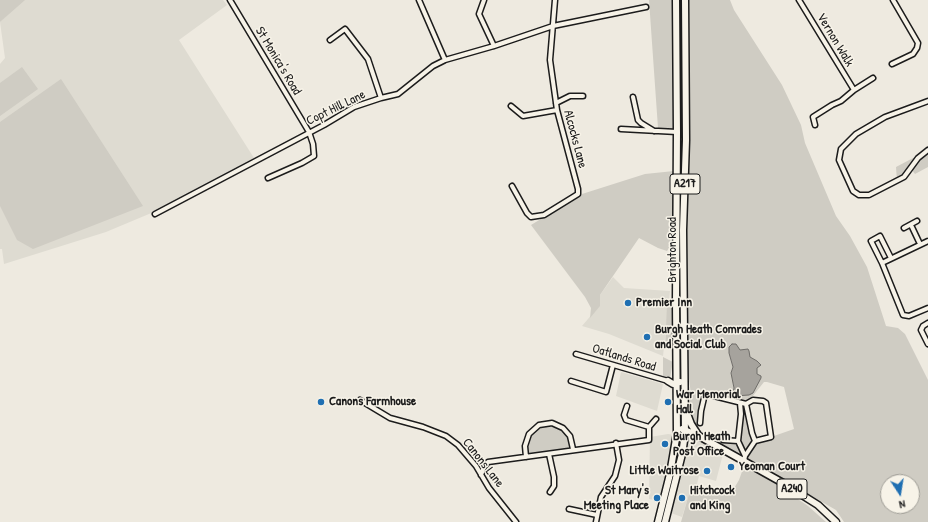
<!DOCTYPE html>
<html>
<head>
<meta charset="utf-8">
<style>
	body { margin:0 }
	#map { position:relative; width:928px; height:522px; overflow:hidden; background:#eeeae0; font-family:"Patrick Hand",sans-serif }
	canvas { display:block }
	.north { position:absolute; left:880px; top:474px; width:40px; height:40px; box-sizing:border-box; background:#f7f3e8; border:1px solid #9f9d96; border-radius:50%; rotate:168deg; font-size:11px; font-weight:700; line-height:16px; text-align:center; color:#1c1c1c }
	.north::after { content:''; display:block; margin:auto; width:14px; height:18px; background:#1f6fb2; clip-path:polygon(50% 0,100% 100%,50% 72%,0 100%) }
</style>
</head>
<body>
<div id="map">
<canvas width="928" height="522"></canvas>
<div class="north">N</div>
</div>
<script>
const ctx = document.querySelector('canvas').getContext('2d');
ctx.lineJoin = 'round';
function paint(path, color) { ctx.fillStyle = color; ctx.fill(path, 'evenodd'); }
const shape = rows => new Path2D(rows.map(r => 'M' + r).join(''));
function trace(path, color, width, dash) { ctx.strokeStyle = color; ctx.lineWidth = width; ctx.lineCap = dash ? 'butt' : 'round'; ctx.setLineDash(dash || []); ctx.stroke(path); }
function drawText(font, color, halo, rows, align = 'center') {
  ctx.font = font + ' "Patrick Hand",sans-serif'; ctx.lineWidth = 3; ctx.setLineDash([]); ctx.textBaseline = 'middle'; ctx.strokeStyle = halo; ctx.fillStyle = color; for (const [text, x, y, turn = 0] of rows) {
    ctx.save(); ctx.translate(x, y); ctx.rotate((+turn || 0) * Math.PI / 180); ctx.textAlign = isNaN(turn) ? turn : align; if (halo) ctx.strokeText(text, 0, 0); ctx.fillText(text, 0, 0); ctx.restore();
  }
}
paint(shape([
	[19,0,223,0,227,5,179,40,254,158,168,206,106,232,4,264,2,249,0,249,0,64,5,58,0,22],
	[613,277,624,288,670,291,663,356,609,334,582,326,599,306,600,295],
	[621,372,663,384,657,411,616,396],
	[668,434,693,438,702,441,723,454,716,481,699,476,697,484,704,487,702,494,689,494,682,517,671,513,659,501,649,499,650,437]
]), '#dedbd1');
paint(shape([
	[0,0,25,0,0,22],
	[649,0,673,0,674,129,658,128],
	[689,0,730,0,734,10,782,85,801,125,805,143,836,216,850,236,867,267,886,326,898,328,905,334,928,380,928,522,844,522,836,510,747,459,745,456,715,440,738,441,741,414,747,414,755,441,771,437,794,429,784,387,767,382,764,382,752,397,745,401,708,392,701,397,697,429,691,420,689,403,691,395,688,370,686,255],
	[729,347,738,348,740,350,749,351,749,357,757,361,757,374,759,376,749,395,735,396,733,380,731,373,733,367,729,353],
	[888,482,912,482,912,506,888,506],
	[22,67,38,89,0,116,0,83],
	[61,79,143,206,33,249,17,240,0,206,0,122],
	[928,150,928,167,915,174,911,169,897,181,896,167,915,157,918,158],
	[674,171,674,201,670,246,667,251,658,248,639,238,600,295,600,306,590,318,591,308,585,297,531,225,582,194,645,174],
	[667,305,671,306,674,309,675,346,668,348,665,348],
	[663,357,673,362,670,378,668,379,663,378],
	[552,423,563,428,570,436,573,449,526,457,525,446,529,434,539,425],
	[744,466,770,480,808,506,826,522,681,522,689,494,730,495,739,480]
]), '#cfccc3');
const water = shape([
	[732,344,736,344,740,350,748,349,749,351,750,357,757,361,761,365,757,368,757,374,761,376,761,378,753,393,749,395,735,396,733,393,734,388,731,373,733,367,729,353,729,347,732,344]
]);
paint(water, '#a6a39d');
trace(water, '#6f6d69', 1);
const minor = shape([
	[230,0,309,132,313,144,314,156,302,163,268,178],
	[419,0,445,60],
	[484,0,479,14,494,46],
	[799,0,854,90],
	[330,40,345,29,368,59,381,98],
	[892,64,913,54,917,48,918,43,893,0],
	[633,97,638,120,641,123,654,131],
	[928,101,885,117,856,134,841,149,839,160,853,191,859,195,869,195,904,177,918,158,928,150],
	[556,103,570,96,583,96],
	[511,106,523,116,557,110],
	[815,125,813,117,832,105,841,101,854,90,873,78],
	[621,129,677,132],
	[512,186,527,213,531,217,544,215,578,194,578,189,557,110,550,60,555,0],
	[155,214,324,125,354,107,381,98,398,94,433,66,445,60,494,46,553,26,646,7],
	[911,225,920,244],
	[904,228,917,221],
	[891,258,880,236,871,241,882,263,928,241],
	[882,263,903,315,909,316,928,308],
	[928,323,923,326,921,330,928,344],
	[576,354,668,381],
	[571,381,606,392,613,365],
	[360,400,390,418,423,427,446,436,458,445,476,466,489,488,516,522],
	[740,403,741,414,738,441,745,456,744,461],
	[700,423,701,411,704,398,705,396,710,395,746,404,753,400,763,401,766,403,771,437,755,441,752,433,746,404],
	[649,427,656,419],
	[723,440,738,441],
	[549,454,554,477,554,486,550,492],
	[745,456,755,441],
	[526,457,525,446,529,434,539,425,552,423,563,428,570,436,573,449],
	[481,475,484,467,488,462,649,440,649,427,626,420,624,415,627,406],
	[569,509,597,515],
	[596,522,601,497,615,476,619,460,616,443]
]);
const highway = shape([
	[668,381,673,384,680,382],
	[686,411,691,424,698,435],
	[682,429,699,436,783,483,818,505,836,522],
	[658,522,670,474,677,433,676,302,677,132,676,0],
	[665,522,682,454,685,434,683,230,686,140,685,0]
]);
trace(minor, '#1c1c1c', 7);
trace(highway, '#1c1c1c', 9);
trace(minor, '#f7f3e8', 4);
trace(highway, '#f7f3e8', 6);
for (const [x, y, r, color] of [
	[628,303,4,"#1f6fb2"],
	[647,337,4,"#1f6fb2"],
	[321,402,4,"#1f6fb2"],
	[668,402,4,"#1f6fb2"],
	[665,444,4,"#1f6fb2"],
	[731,467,4,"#1f6fb2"],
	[707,471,4,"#1f6fb2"],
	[657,498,4,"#1f6fb2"],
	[682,498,4,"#1f6fb2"]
]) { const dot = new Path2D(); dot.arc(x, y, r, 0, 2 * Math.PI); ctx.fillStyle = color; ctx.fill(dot); trace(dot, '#f7f3e8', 1.5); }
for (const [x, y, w] of [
	[685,184,30],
	[792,489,30]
]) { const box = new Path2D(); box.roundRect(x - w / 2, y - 10, w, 20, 3); ctx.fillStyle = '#f7f3e8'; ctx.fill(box); trace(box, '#1c1c1c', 1); }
drawText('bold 12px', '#1c1c1c', null, [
	["A217",685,184],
	["A240",792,489]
]);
drawText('13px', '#1c1c1c', '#f7f3e8', [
	["Vernon Walk",835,40,59],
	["St Monica's Road",278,61,59],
	["Copt Hill Lane",336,108,-26],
	["Alcocks Lane",575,139,75],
	["Brighton Road",673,250,-90],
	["Oatlands Road",624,358,17],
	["Canons Lane",483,463,52]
]);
drawText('bold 13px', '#1c1c1c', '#f7f3e8', [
	["Premier Inn",636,303],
	["Burgh Heath Comrades",655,330],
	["and Social Club",655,345],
	["War Memorial",676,395],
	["Hall",676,410],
	["Canons Farmhouse",329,402],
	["Burgh Heath",673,437],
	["Post Office",673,452],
	["Yeoman Court",739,467],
	["Little Waitrose",699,471,"right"],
	["St Mary's",649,491,"right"],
	["Meeting Place",649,506,"right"],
	["Hitchcock",690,491],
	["and King",690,506]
], 'left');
</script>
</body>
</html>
